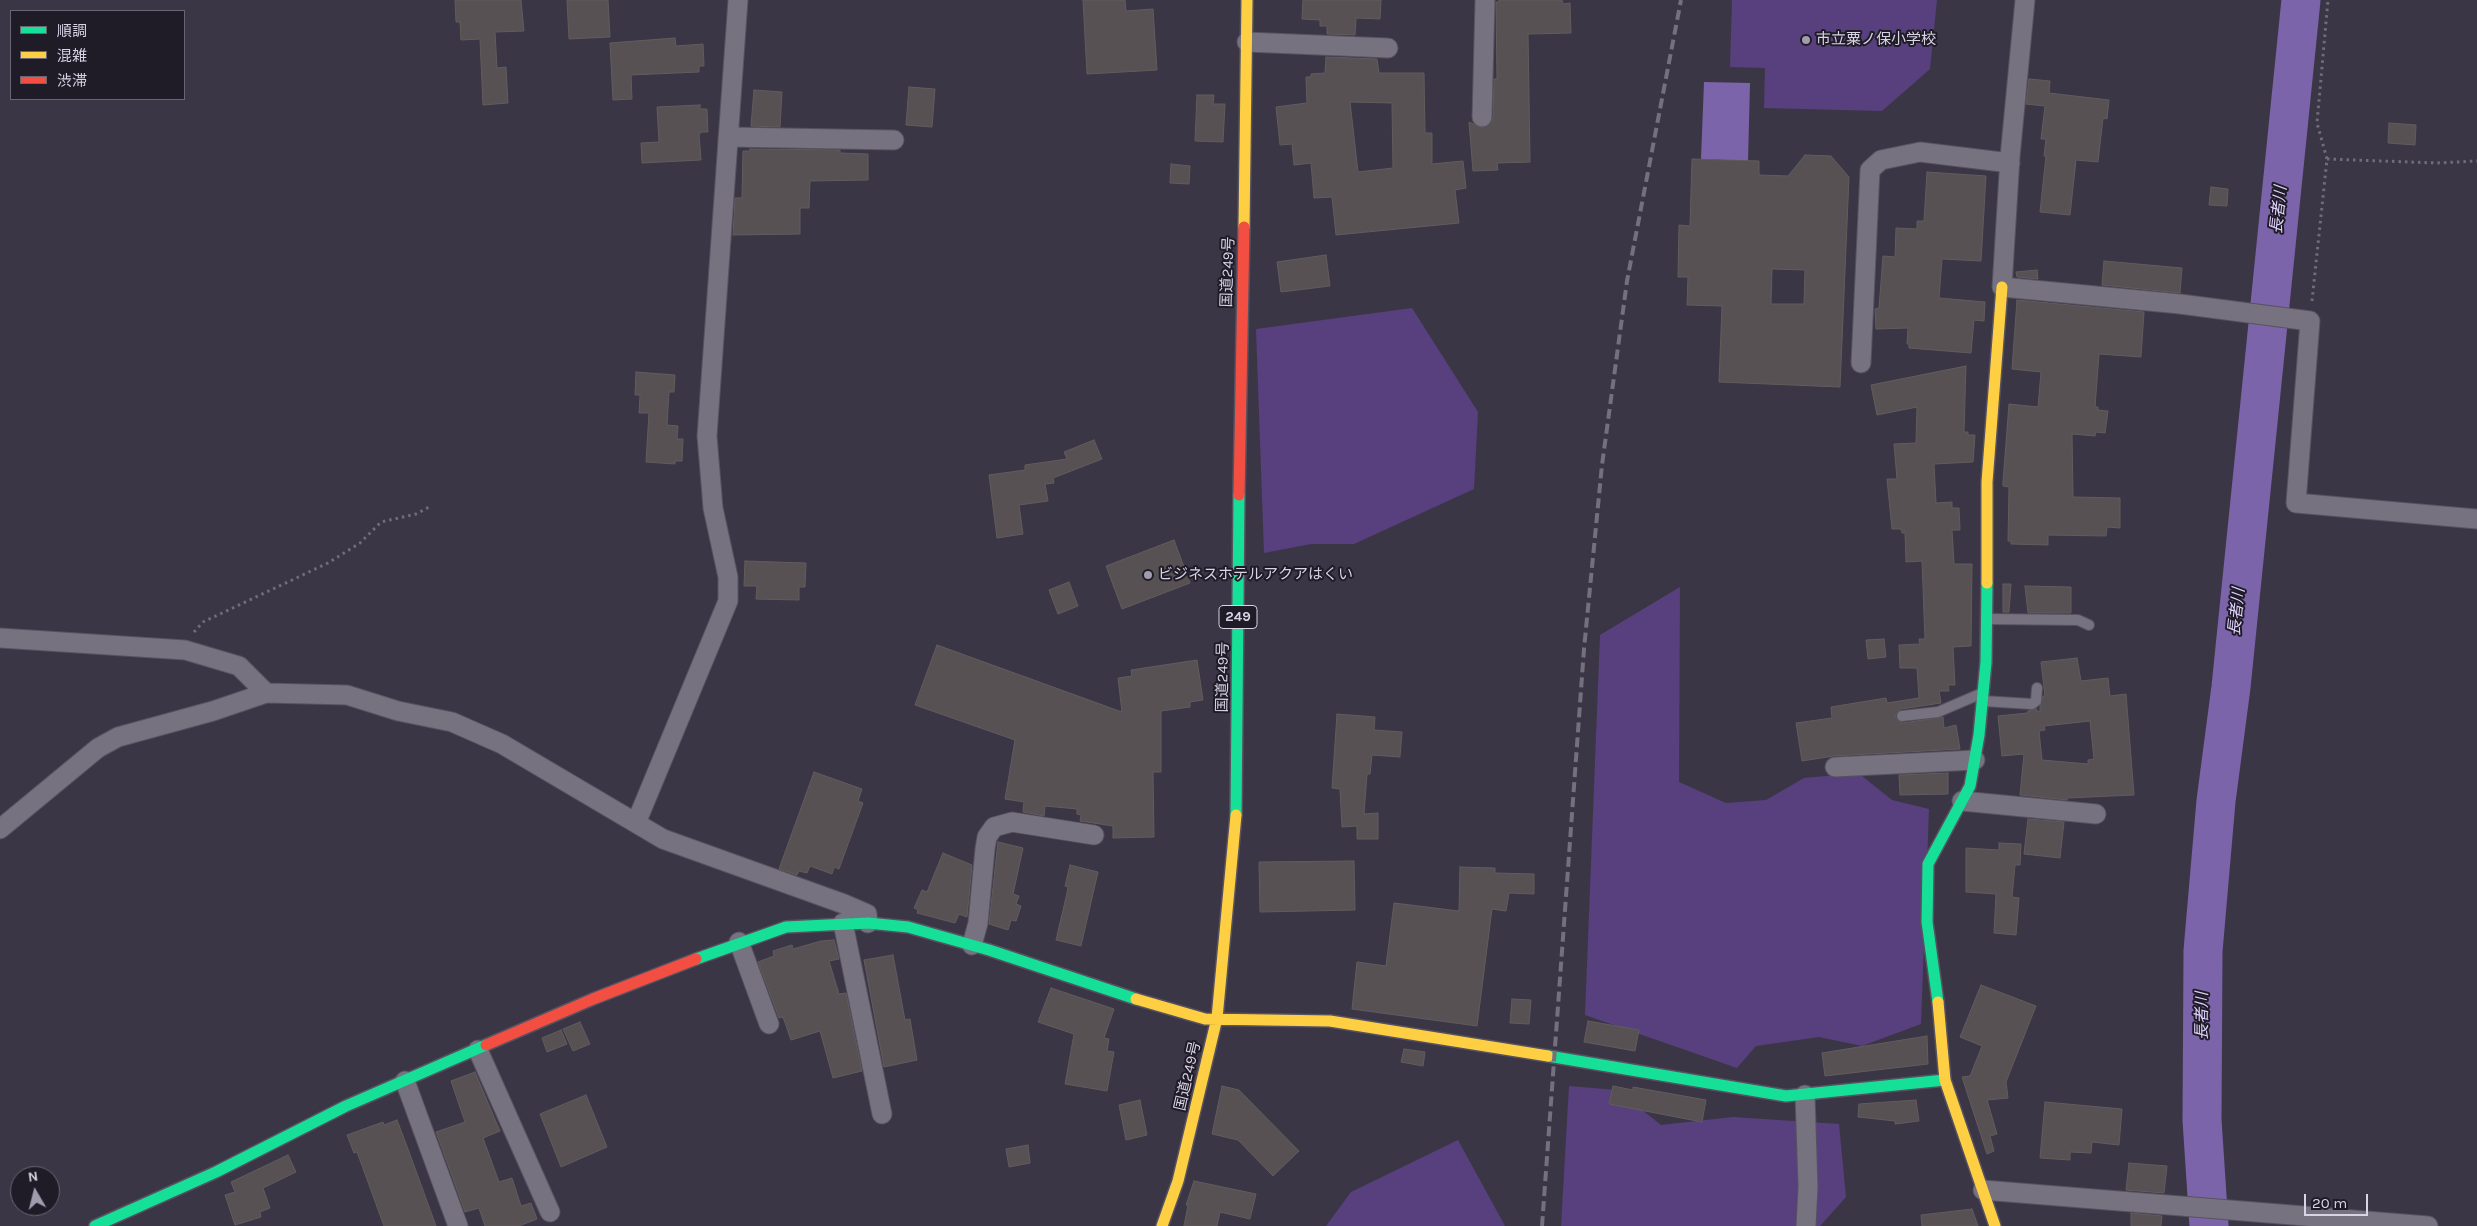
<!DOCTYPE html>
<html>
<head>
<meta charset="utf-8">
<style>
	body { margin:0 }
	#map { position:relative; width:2477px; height:1226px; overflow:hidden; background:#3b3646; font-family:Karla,"Noto Sans JP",sans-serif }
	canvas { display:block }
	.legend { position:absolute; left:10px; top:10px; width:175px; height:90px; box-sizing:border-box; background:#1f1b27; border:1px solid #696573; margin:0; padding:6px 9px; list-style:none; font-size:15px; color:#d8d3e5 }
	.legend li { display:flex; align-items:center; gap:10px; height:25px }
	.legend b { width:25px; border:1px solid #696573 }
	.north { position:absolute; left:10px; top:1166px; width:50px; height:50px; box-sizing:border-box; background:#1f1b27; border:1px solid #696573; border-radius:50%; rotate:352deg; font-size:14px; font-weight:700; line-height:20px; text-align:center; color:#d8d3e5 }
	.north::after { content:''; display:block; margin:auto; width:18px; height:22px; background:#a19cad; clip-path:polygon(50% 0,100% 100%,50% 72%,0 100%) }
	.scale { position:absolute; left:2304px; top:1194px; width:64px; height:22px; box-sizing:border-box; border:2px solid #d8d3e5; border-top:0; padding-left:6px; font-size:15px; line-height:18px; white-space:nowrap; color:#d8d3e5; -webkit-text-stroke:4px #1f1b27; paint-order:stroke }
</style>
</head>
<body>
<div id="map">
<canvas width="2477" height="1226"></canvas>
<ul class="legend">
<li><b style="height:6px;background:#16e098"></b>順調</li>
<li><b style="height:6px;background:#ffcf43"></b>混雑</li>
<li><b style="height:6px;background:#f24e42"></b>渋滞</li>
</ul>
<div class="north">N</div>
<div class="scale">20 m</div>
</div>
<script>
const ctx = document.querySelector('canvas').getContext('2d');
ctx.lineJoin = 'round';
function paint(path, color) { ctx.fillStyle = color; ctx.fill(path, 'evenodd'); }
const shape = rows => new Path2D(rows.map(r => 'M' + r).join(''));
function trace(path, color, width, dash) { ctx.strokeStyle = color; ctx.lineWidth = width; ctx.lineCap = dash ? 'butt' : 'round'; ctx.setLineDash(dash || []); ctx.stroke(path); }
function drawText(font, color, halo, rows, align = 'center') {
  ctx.font = font + ' Karla,"Noto Sans JP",sans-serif'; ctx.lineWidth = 4; ctx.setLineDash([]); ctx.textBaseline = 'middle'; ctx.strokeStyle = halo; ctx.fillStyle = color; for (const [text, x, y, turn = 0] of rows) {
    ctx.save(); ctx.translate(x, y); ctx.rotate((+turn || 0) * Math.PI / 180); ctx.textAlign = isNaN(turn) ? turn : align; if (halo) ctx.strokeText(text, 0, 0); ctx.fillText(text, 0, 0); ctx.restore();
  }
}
paint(shape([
	[1732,0,1937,0,1930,69,1882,111,1764,108,1765,68,1730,67],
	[1412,308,1478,412,1474,489,1354,544,1311,544,1264,553,1256,329],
	[1680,587,1679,782,1726,803,1766,800,1804,778,1837,775,1862,776,1892,800,1929,809,1921,1024,1862,1046,1819,1037,1756,1046,1737,1068,1585,1015,1600,635],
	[1569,1086,1617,1090,1661,1125,1733,1117,1839,1124,1846,1197,1820,1226,1561,1226],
	[1458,1140,1505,1226,1326,1226,1351,1192]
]), '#57407d');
paint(shape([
	[1704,82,1750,83,1748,161,1701,159]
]), '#7c64aa');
trace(shape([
	[2209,1226,2202,1120,2203,951,2216,801,2231,687,2301,0]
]), '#7c64aa', 39);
const building = shape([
	[455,0,521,0,524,31,495,32,497,68,506,67,508,103,483,105,480,39,461,40,460,22,456,22,455,0],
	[567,0,608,0,610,37,569,39,567,0],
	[1083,0,1125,0,1126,11,1153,9,1157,70,1087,74,1083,0],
	[1303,0,1381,0,1380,19,1356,18,1355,35,1327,34,1327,26,1320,26,1320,20,1302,19,1303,0],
	[1499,0,1562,0,1563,4,1570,3,1571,33,1528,34,1530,162,1497,163,1498,170,1473,171,1469,122,1482,128,1491,123,1493,117,1494,79,1497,79,1496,2,1499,2,1499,0],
	[675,38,676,46,703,44,704,66,699,66,699,72,631,75,632,99,613,100,610,43,675,38],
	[1326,57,1377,59,1379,73,1424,73,1425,133,1432,133,1432,164,1463,161,1466,188,1455,190,1459,223,1336,235,1332,197,1314,198,1311,163,1294,165,1292,144,1280,145,1276,107,1307,103,1306,77,1311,77,1311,74,1325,73,1326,57],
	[1350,102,1392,103,1393,168,1358,172,1350,102],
	[2029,79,2050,81,2049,93,2109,100,2107,119,2103,118,2098,162,2076,160,2070,215,2040,212,2046,156,2044,156,2046,139,2041,139,2045,106,2026,104,2029,79],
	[909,87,935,89,932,127,906,125,909,87],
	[754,90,782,92,780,127,751,126,754,90],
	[1197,95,1214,95,1213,104,1225,104,1223,142,1195,141,1197,95],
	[700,105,700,109,707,109,708,132,701,132,699,135,701,160,642,163,641,143,659,142,657,107,700,105],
	[2389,123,2416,125,2415,145,2388,143,2389,123],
	[750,149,840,150,840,153,868,154,868,180,810,181,809,208,800,208,800,234,733,235,735,198,742,198,743,151,750,151,750,149],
	[1805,155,1831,156,1849,177,1840,387,1719,382,1722,306,1687,305,1688,277,1678,277,1679,225,1690,226,1692,159,1759,161,1759,175,1788,176,1805,155],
	[1772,269,1805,270,1804,304,1771,304,1772,269],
	[1171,164,1190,166,1189,184,1170,183,1171,164],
	[1927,172,1986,176,1981,261,1942,259,1939,298,1985,302,1984,321,1974,320,1971,353,1909,348,1909,344,1907,344,1908,328,1876,329,1875,309,1879,308,1883,256,1895,257,1896,228,1917,229,1917,221,1924,221,1927,172],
	[2211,187,2228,189,2227,206,2209,205,2211,187],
	[1326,255,1330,286,1281,292,1277,262,1326,255],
	[2104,261,2182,268,2180,293,2102,285,2104,261],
	[2037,270,2038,279,2017,277,2016,272,2037,270],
	[2017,300,2144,312,2141,357,2099,354,2095,407,2098,407,2098,410,2108,411,2105,433,2096,432,2095,436,2072,434,2073,497,2120,498,2120,528,2107,527,2106,536,2048,535,2048,545,2011,544,2011,541,2008,541,2009,487,2003,486,2003,482,2009,404,2038,407,2041,372,2012,369,2017,300],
	[1966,366,1964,432,1968,432,1968,435,1975,435,1973,462,1934,464,1936,503,1952,502,1952,508,1959,508,1960,530,1952,530,1954,564,1972,564,1971,646,1953,647,1955,685,1948,685,1949,691,1939,691,1941,703,1901,709,1895,716,1897,720,1903,723,1943,717,1944,728,1956,725,1960,749,1834,756,1802,761,1796,723,1832,718,1831,707,1886,698,1887,703,1919,698,1917,668,1900,668,1899,645,1920,644,1919,639,1925,639,1922,561,1906,562,1905,533,1902,533,1901,529,1892,529,1887,479,1897,479,1894,444,1916,443,1917,407,1877,415,1871,385,1966,366],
	[636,372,675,375,674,392,669,392,667,425,678,426,677,439,683,439,682,461,675,461,675,464,646,462,649,413,639,413,640,395,635,395,636,372],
	[1094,440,1102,459,1053,478,1054,483,1045,484,1048,501,1019,505,1023,534,997,538,989,475,1025,470,1025,465,1067,459,1064,452,1094,440],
	[1174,540,1190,583,1122,609,1106,566,1174,540],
	[745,561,806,563,805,587,799,587,799,600,756,599,757,586,744,586,745,561],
	[1069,582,1078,606,1058,614,1049,590,1069,582],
	[2003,584,2011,584,2009,612,2003,612,2003,584],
	[2025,586,2071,587,2071,613,2028,613,2025,586],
	[1884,639,1886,657,1868,659,1866,640,1884,639],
	[937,645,1122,712,1118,678,1132,676,1131,670,1197,660,1203,700,1190,702,1190,707,1161,711,1161,772,1153,772,1154,837,1113,838,1113,826,1080,821,1081,815,1077,814,1077,809,1045,806,1044,816,1023,812,1024,802,1005,799,1015,740,915,705,937,645],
	[2077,658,2081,681,2108,678,2110,696,2126,694,2134,795,2067,798,2067,800,2020,795,2024,754,2002,756,1998,716,2027,713,2028,711,2037,709,2037,712,2040,711,2040,707,2043,696,2045,696,2041,662,2077,658],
	[2090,721,2094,759,2088,760,2088,764,2042,760,2039,731,2045,730,2044,726,2090,721],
	[1337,714,1375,717,1374,730,1402,732,1400,757,1372,755,1370,774,1367,774,1364,814,1378,813,1378,839,1357,839,1357,826,1342,827,1340,789,1332,788,1337,714],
	[814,772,862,789,858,801,863,803,839,869,834,867,832,874,810,866,807,873,799,871,797,875,779,869,814,772],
	[1948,773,1948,794,1900,795,1899,775,1948,773],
	[2028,819,2064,822,2060,858,2024,854,2028,819],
	[998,842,1023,848,1013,894,1019,896,1016,904,1021,906,1016,921,1011,920,1008,930,989,924,998,842],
	[1999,843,2021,844,2020,865,2015,865,2012,897,2019,898,2016,935,1994,933,1996,894,1966,892,1966,848,1999,850,1999,843],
	[943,853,972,865,967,917,959,914,955,923,917,913,918,910,914,908,922,890,927,892,943,853],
	[1354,861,1355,910,1260,912,1259,862,1354,861],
	[1070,865,1098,872,1081,946,1056,940,1067,893,1068,887,1065,886,1070,865],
	[1460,867,1495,868,1495,873,1534,874,1534,894,1509,893,1506,911,1492,909,1477,1026,1352,1009,1357,962,1386,966,1394,903,1459,911,1460,867],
	[834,940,839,959,829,961,839,994,846,993,862,1071,833,1078,820,1031,791,1040,783,1017,779,1018,758,962,774,956,773,951,792,945,793,949,821,941,834,940],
	[893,955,905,1020,910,1019,917,1060,884,1067,864,960,893,955],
	[1981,985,2036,1006,2006,1082,2008,1098,1987,1100,1997,1134,1990,1136,1994,1151,1987,1154,1962,1077,1970,1076,1982,1046,1960,1037,1981,985],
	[1051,988,1114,1009,1104,1038,1109,1039,1107,1051,1114,1052,1107,1091,1065,1084,1074,1034,1038,1022,1051,988],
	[1512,999,1531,1000,1529,1024,1510,1023,1512,999],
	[1588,1021,1639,1030,1635,1051,1584,1042,1588,1021],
	[580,1022,590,1044,573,1051,563,1029,580,1022],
	[561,1030,567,1044,547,1052,542,1038,561,1030],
	[1927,1036,1928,1064,1825,1076,1822,1053,1927,1036],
	[1404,1049,1425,1052,1423,1066,1401,1062,1404,1049],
	[475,1072,500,1131,483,1138,499,1182,512,1178,521,1206,531,1203,537,1219,519,1226,485,1226,479,1208,465,1212,436,1132,465,1122,451,1081,475,1072],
	[1222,1086,1239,1090,1299,1151,1273,1176,1238,1140,1212,1134,1222,1086],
	[1613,1086,1633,1090,1633,1087,1706,1100,1702,1122,1609,1104,1613,1086],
	[586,1095,607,1147,561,1167,540,1114,586,1095],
	[1140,1100,1147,1135,1126,1140,1119,1105,1140,1100],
	[1916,1100,1919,1121,1895,1124,1895,1121,1858,1117,1859,1104,1916,1100],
	[2045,1102,2122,1109,2119,1145,2092,1142,2091,1153,2070,1152,2070,1160,2040,1158,2045,1102],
	[397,1120,408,1149,436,1226,384,1226,357,1152,354,1153,347,1135,383,1122,384,1125,397,1120],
	[1028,1145,1030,1163,1009,1167,1006,1149,1028,1145],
	[288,1155,296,1172,263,1188,270,1208,260,1212,261,1217,235,1225,225,1195,235,1192,231,1182,288,1155],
	[2129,1163,2167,1166,2164,1193,2126,1190,2129,1163],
	[1194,1181,1256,1194,1250,1219,1220,1212,1217,1226,1184,1226,1188,1205,1186,1205,1194,1181],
	[1972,1209,1978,1226,1922,1226,1921,1215,1972,1209],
	[2131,1213,2162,1216,2161,1226,2131,1226,2131,1213]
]);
paint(building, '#575154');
trace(building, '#625c5d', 1);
const lane = shape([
	[1988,619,2078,620,2089,625],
	[1983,701,2032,704,2036,701,2037,688],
	[1902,716,1938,712,1980,694]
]);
const street = shape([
	[2025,0,2010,157,2002,287,2180,304,2310,321,2296,503,2477,519],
	[1247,42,1388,48],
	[1482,117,1485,0],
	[728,137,894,140],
	[1861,363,1870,170,1881,160,1920,152,2010,163],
	[0,638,185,650,239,666,266,693],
	[1835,767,1975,760],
	[1962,801,2096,814],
	[636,823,728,601,728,577,713,508,707,436,738,0],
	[0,829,98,748,118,737,213,711,266,693,347,695,398,711,452,722,502,744,663,839,844,904,867,914,868,923],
	[843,923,882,1114],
	[739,942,769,1024],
	[972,945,978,923,985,849,987,837,994,827,1012,822,1094,835],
	[478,1050,550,1212],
	[405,1081,458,1226],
	[1805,1095,1808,1187,1806,1226],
	[1983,1190,2428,1226]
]);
const fast = shape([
	[1236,815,1239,495],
	[696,959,786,927,868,923,908,927,989,950,1136,999],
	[1938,1002,1927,922,1928,864,1970,786,1979,735,1986,662,1987,583],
	[1548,1056,1786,1096,1945,1080],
	[95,1226,216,1172,346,1106,486,1045]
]);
const slow = shape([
	[1244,227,1247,0],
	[1987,583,1987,482,2002,287],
	[1136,999,1205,1019,1330,1021,1548,1056],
	[1938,1002,1945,1080,1995,1226],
	[1162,1226,1178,1181,1217,1018,1236,815]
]);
const jam = shape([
	[1239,495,1244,227],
	[486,1045,593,999,696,959]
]);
trace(lane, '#575260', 12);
trace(street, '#575260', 21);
trace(fast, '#575260', 14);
trace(slow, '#575260', 14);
trace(jam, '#575260', 14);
trace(shape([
	[2327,159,2437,163,2477,161],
	[2312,301,2327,159,2317,123,2328,0],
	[194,632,203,622,328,563,360,543,381,522,416,514,431,506]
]), '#706c78', 3, [2.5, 4]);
trace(lane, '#76727f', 10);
trace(street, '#76727f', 19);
trace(fast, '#16e098', 11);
trace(slow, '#ffcf43', 11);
trace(jam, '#f24e42', 11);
trace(shape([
	[1542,1226,1584,649,1602,465,1627,281,1681,0]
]), '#74707d', 4, [10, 5]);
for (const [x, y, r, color] of [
	[1806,40,5,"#a19cad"],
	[1148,575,5,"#a19cad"]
]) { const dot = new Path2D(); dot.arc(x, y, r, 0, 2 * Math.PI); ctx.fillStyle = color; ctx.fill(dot); trace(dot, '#1f1b27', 2); }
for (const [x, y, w] of [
	[1238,617,38]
]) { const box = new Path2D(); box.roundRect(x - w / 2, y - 11.5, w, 23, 4); ctx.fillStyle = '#1f1b27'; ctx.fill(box); trace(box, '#d8d3e5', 1); }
drawText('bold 14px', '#d8d3e5', null, [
	["249",1238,617]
]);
drawText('15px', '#d8d3e5', '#1f1b27', [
	["市立粟ノ保小学校",1816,40],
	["ビジネスホテルアクアはくい",1158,575]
], 'left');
drawText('15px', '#d8d3e5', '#1f1b27', [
	["国道249号",1228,272,-88],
	["国道249号",1223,677,-89],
	["国道249号",1188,1076,-77]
]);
drawText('italic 16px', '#dfd2fd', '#1f1b27', [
	["長者川",2279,210,-84],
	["長者川",2237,612,-84],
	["長者川",2202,1016,-90]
]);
</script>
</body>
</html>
